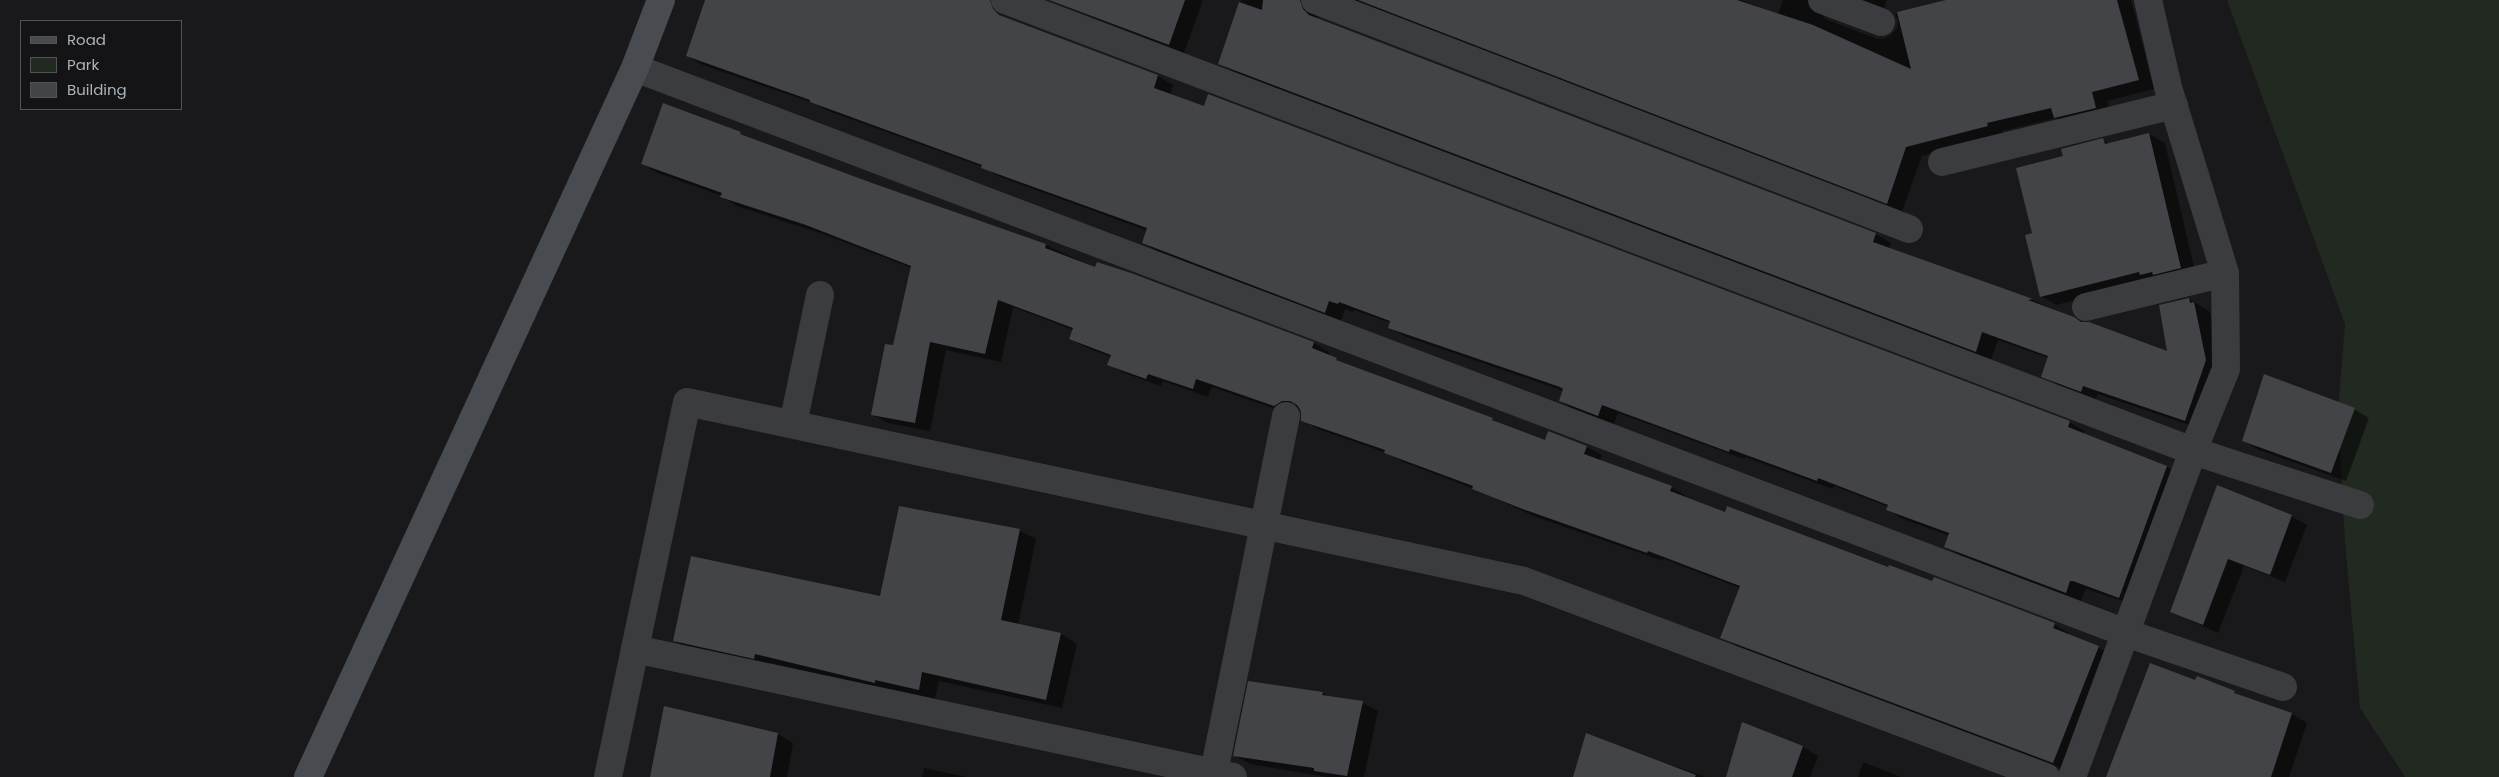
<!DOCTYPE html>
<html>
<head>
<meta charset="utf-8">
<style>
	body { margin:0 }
	#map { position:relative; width:2499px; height:777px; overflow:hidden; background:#19191b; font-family:Poppins,sans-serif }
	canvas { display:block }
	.legend { position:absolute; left:20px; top:20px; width:162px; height:90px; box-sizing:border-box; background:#141416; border:1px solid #505358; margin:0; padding:6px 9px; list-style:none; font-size:15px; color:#abb2ba }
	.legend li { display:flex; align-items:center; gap:10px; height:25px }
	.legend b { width:25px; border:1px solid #505358 }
</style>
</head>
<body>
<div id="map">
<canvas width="2499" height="777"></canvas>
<ul class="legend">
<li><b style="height:6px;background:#484b50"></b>Road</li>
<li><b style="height:14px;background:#212920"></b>Park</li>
<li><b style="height:14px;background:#434448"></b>Building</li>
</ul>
</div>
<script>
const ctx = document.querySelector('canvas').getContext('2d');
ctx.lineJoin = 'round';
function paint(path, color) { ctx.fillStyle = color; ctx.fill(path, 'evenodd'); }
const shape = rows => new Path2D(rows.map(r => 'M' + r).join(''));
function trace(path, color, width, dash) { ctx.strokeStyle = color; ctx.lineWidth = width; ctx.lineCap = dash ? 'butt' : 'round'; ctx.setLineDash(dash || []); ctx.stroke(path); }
paint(shape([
	[2227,0,2499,0,2499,777,2405,777,2360,708,2345,542,2338,410,2345,324]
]), '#212920');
paint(shape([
	[707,0,942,0,1031,28,1158,76,1173,85,1170,95,2069,422,2085,431,2083,434,2167,467,2182,476,2135,605,2086,589,2081,601,1961,556,1946,547,1950,536,1903,519,1888,510,1889,507,1834,486,1833,489,1745,457,1744,459,1618,413,1614,424,1575,410,1560,401,1564,391,1404,336,1389,327,1391,323,1354,310,1354,312,1345,309,1341,321,1159,252,1143,243,1148,231,998,176,983,167,826,110,816,104,703,65,687,56],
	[1049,0,1203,0,1184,53],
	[1241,0,1318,0,1315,13,1318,19,1876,234,1891,243,1889,249,2033,300,2083,323,2169,353,2189,299,2210,312,2221,369,2201,429,2098,394,2096,399,2058,385,2043,376,2049,358,1998,340,1991,360,1235,72,1220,64],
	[1354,0,1741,0,1778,14,1783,0,1825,0,1822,12,1825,19,1875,38,1884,39,1891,35,1897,28,1898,20,1895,14,1948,0,2131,0,2154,89,2107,101,2111,117,2070,126,2056,118,2002,131,2003,134,1922,156,1902,211],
	[1861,0,1887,0,1884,8],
	[740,134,751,140,1046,245,1096,268,1131,274,1314,343,1329,352,1328,356,1347,365,1492,419,1507,427,1545,441,1587,447,1602,455,1600,461,1671,487,1686,496,1685,499,2054,624,2052,635,2055,625,2069,633,2068,636,2098,647,2113,656,2068,771,1737,646,1722,637,1740,588,1664,559,1663,561,1536,517,1477,490,1401,461,1387,453,1318,429,1302,420,1301,409,1290,414,1212,387,1208,397,1163,381,1161,386,1124,373,1109,364,1111,357,1085,347,1070,338,1073,330,1013,307,1001,362,946,350,930,431,888,423,873,415,894,347,912,268,823,234,737,206,722,196,658,173,643,164],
	[2149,134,2165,143,2196,276,2153,280,2056,305,2041,296,2033,234,2064,157,2103,140,2110,144],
	[2354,409,2369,418,2346,481,2259,450,2244,441],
	[2218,487,2291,516,2307,525,2285,582,2244,566,2218,633,2171,612],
	[1019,530,1036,539,1018,625,1061,634,1077,644,1062,708,939,681,935,699,892,689,891,691,771,663,771,667,691,650,675,641,881,597],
	[2198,677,2245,698,2292,714,2307,723,2289,777,2107,777,2196,682],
	[1249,683,1323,693,1331,698,1363,703,1378,711,1364,777,1327,777,1250,764,1235,756],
	[665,708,778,734,793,743,787,777,651,777],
	[1743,724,1803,747,1818,756,1810,777,1727,777],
	[1587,735,1705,777,1575,777],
	[1863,762,1901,777,1858,777],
	[924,768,967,777,922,777]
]), '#0007');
paint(shape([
	[705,0,990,0,993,9,999,15,1158,75,1154,88,1204,106,1208,94,2070,421,2068,427,2167,466,2119,598,2073,581,2070,581,2066,593,1944,547,1949,533,1886,510,1888,505,1818,478,1817,481,1730,449,1729,452,1602,405,1598,416,1559,401,1563,389,1560,387,1388,328,1390,321,1339,302,1338,304,1329,301,1325,313,1142,243,1147,228,981,168,982,165,810,102,810,100,686,56],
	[1049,0,1185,0,1169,45],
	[1263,0,1300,0,1303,9,1309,15,1876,233,1873,242,2033,299,2028,300,2074,317,2081,322,2089,322,2167,351,2159,305,2189,298,2190,303,2194,302,2206,360,2185,421,2083,386,2081,392,2041,377,2048,356,1982,332,1976,352,1218,64,1239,2,1262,10],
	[1358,0,1737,0,1813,25,1911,69,1897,12,1946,0,2117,0,2139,80,2092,92,2096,108,2054,118,2051,108,1987,123,1988,126,1906,147,1887,204],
	[663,103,741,132,740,134,872,183,1046,244,1045,248,1095,267,1097,262,1131,273,1314,342,1312,348,1337,358,1336,360,1493,418,1492,420,1545,440,1548,431,1587,446,1584,454,1672,486,1670,491,1725,512,1727,506,1888,567,1889,565,1932,581,1934,577,2055,623,2053,628,2099,646,2053,763,1720,638,1740,586,1648,551,1647,553,1520,508,1472,489,1473,486,1384,453,1385,450,1301,421,1301,411,1297,405,1290,401,1282,401,1274,406,1196,379,1193,389,1148,374,1146,379,1107,365,1111,355,1069,339,1073,328,998,300,985,354,930,342,915,423,871,415,885,344,893,345,911,266,806,225,720,197,722,193,641,164],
	[2149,133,2181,268,2153,275,2152,272,2140,275,2139,272,2040,297,2025,235,2032,233,2016,168,2063,156,2061,149,2103,138,2105,144],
	[2264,374,2355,408,2331,473,2242,441],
	[2217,485,2292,515,2270,575,2228,559,2203,625,2170,612],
	[899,506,1020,529,1001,620,1061,633,1046,700,922,672,919,690,875,680,875,683,755,654,754,659,673,641,691,556,880,596],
	[2150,663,2195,680,2197,676,2235,691,2234,693,2292,713,2271,777,2106,777],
	[1248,681,1323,692,1322,695,1363,701,1347,776,1314,771,1314,768,1233,756],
	[664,706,778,733,770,777,650,777],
	[1742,722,1803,746,1792,777,1726,777],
	[1586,733,1696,775,1695,777,1573,777]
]), '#434448');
trace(shape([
	[1005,0,2193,451,2360,505],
	[1315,0,1909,229],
	[1822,0,1881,22],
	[635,68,2126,633,2283,687],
	[1942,162,2174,105],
	[2086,307,2225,273],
	[793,424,820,295],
	[635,649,1233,777],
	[608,777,687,402,1524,581,2046,777],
	[1213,777,1286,416],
	[2072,777,2193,451,2226,369,2225,273,2168,87,2148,0]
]), '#3a3c40', 28);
trace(shape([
	[308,777,635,68,661,0]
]), '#484b50', 28);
</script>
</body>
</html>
